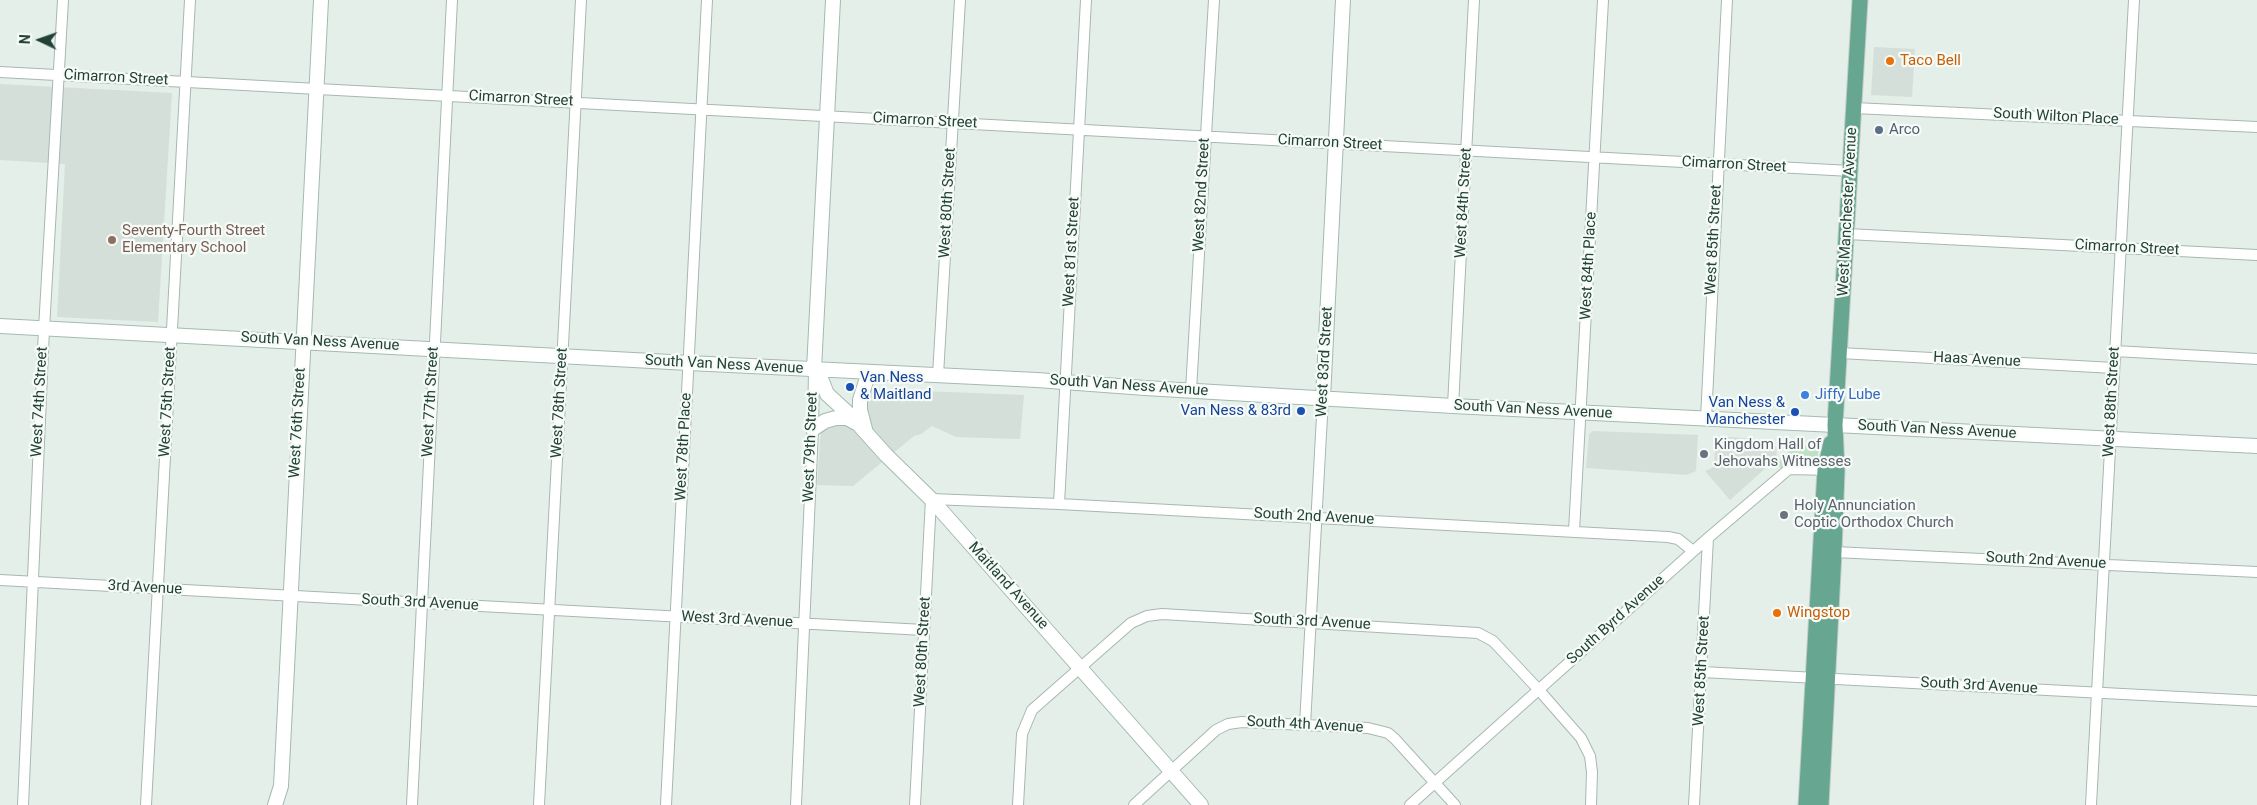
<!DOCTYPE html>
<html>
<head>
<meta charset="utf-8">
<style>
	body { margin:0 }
	#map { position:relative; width:2257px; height:805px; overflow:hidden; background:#e5efe9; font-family:Roboto,sans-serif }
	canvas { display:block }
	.north { position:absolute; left:15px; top:15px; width:50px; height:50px; -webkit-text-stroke:4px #f6fbf8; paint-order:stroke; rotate:273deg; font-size:14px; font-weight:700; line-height:20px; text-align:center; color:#224237 }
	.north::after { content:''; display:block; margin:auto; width:18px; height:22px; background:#224237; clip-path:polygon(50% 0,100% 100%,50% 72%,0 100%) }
</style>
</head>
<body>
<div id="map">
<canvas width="2257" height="805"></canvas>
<div class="north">N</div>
</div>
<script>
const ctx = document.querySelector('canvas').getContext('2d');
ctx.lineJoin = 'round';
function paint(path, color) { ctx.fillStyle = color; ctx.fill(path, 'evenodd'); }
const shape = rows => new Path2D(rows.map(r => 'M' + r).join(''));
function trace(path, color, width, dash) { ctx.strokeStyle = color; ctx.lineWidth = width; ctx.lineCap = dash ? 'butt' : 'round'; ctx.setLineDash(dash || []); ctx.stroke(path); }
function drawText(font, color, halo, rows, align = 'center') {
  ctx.font = font + ' Roboto,sans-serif'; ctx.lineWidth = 4.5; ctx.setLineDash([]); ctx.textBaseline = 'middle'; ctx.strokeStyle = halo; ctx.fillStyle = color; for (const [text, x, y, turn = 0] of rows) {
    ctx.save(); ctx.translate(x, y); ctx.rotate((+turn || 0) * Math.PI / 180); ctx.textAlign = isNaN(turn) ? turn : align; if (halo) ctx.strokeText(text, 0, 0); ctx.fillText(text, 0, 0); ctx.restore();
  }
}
paint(shape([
	[1874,47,1915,49,1912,97,1871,95],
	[0,84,172,93,158,322,57,317,65,164,0,160],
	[873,389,1024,395,1020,439,956,437,932,426,921,434,914,436,853,486,817,485,821,428],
	[1593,431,1698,435,1696,471,1687,475,1586,468,1589,434],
	[1716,436,1769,440,1777,448,1776,459,1730,500,1705,471,1714,467]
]), '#d3dfd8');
paint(shape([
	[1800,442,1807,447,1811,446,1819,449,1816,464,1790,462,1782,469,1776,463]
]), '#bde1c4');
const street = shape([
	[0,72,1851,171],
	[1854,108,2257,127],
	[1847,234,2257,255],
	[2115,351,2257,359],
	[1840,353,2114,368],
	[938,375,960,0],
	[1191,390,1214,0],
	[1453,406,1474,0],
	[1706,419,1727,0],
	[1059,504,1086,0],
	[1574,531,1603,0],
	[1834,552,2257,572],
	[0,580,924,630],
	[1702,672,2257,701],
	[1305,725,1323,398],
	[23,805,44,329,63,0],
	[146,805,190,0],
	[412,805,452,0],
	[539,805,581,0],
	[666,805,707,0],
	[796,805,813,429,814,369],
	[915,805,931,499,1059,504,1668,537,1678,539,1693,551],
	[1018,805,1022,734,1032,710,1131,623,1147,616,1162,614,1478,633,1493,641,1538,689,1581,738,1590,756,1592,772,1591,805],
	[1134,805,1216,730,1228,724,1242,722,1368,728,1388,733,1395,739,1455,805],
	[1410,805,1708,538,1789,469,1831,470],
	[1694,805,1708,538],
	[2091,805,2134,0]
]);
const secondary = shape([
	[833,0,814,369,822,381,827,394,851,416,886,455,931,499,1201,805],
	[0,326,689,363,1037,380,1145,388,1453,406,2257,446],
	[1323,398,1343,0],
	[813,429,825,421,836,418,847,418,856,423],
	[865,429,860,410,860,400,869,372],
	[275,805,281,786,321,0]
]);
const primary = shape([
	[1806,805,1825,470,1831,443],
	[1821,805,1834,552,1837,471,1835,425,1860,0]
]);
trace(street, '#a7b8b0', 12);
trace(secondary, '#a2bbb1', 16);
trace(primary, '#c1cac7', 17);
trace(street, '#fff', 10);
trace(secondary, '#fff', 14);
trace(primary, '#67a691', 15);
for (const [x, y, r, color] of [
	[1890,61,5,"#e8710a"],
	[1879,130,5,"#5c6f8a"],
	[112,240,5,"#8d6e63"],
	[850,387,5,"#1a4fb4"],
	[1805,395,5,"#3f7fe0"],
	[1301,411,5,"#1a4fb4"],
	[1795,412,5,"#1a4fb4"],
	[1704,454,5,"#6b7280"],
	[1784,515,5,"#6b7280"],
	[1777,613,5,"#e8710a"]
]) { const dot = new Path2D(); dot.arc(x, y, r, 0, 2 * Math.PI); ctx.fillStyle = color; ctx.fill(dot); trace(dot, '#f6fbf8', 2); }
drawText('15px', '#c56008', '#f6fbf8', [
	["Taco Bell",1900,61],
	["Wingstop",1787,613]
], 'left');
drawText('15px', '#224237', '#f6fbf8', [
	["Cimarron Street",116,78,3],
	["Cimarron Street",521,99,3],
	["South Wilton Place",2056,117,3],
	["Cimarron Street",925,121,3],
	["Cimarron Street",1330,143,3],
	["Cimarron Street",1734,165,3],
	["West 82nd Street",1202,195,-87],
	["West 80th Street",948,203,-87],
	["West 84th Street",1464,203,-87],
	["West Manchester Avenue",1848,212,-87],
	["West 85th Street",1714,240,-87],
	["Cimarron Street",2127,248,3],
	["West 81st Street",1072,252,-87],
	["West 84th Place",1589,266,-87],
	["South Van Ness Avenue",320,342,3],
	["Haas Avenue",1977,360,3],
	["West 83rd Street",1325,362,-87],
	["South Van Ness Avenue",724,365,3],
	["South Van Ness Avenue",1129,386,4],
	["West 74th Street",40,402,-87],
	["West 75th Street",168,402,-87],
	["West 77th Street",431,402,-87],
	["West 88th Street",2112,402,-87],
	["West 78th Street",560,403,-87],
	["South Van Ness Avenue",1533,410,3],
	["West 76th Street",298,423,-87],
	["South Van Ness Avenue",1937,430,3],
	["West 78th Place",684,447,-87],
	["West 79th Street",811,447,-88],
	["South 2nd Avenue",1314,517,3],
	["South 2nd Avenue",2046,561,3],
	["Maitland Avenue",1008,586,48],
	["3rd Avenue",145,588,3],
	["South 3rd Avenue",420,603,3],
	["West 3rd Avenue",737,620,3],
	["South Byrd Avenue",1616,620,-42],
	["South 3rd Avenue",1312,622,3],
	["West 80th Street",923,652,-87],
	["West 85th Street",1702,671,-87],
	["South 3rd Avenue",1979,686,3],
	["South 4th Avenue",1305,725,3]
]);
drawText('15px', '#4e5e75', '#f6fbf8', [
	["Arco",1889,130]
], 'left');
drawText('15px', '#785e54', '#f6fbf8', [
	["Seventy-Fourth Street",122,231],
	["Elementary School",122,248]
], 'left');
drawText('15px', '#164399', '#f6fbf8', [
	["Van Ness",860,378,"left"],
	["& Maitland",860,395,"left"],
	["Van Ness &",1785,403],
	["Manchester",1785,420],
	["Van Ness & 83rd",1291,411]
], 'right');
drawText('15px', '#366cbe', '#f6fbf8', [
	["Jiffy Lube",1815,395]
], 'left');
drawText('15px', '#5b616d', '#f6fbf8', [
	["Kingdom Hall of",1714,445],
	["Jehovahs Witnesses",1714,462],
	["Holy Annunciation",1794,506],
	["Coptic Orthodox Church",1794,523]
], 'left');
</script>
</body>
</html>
